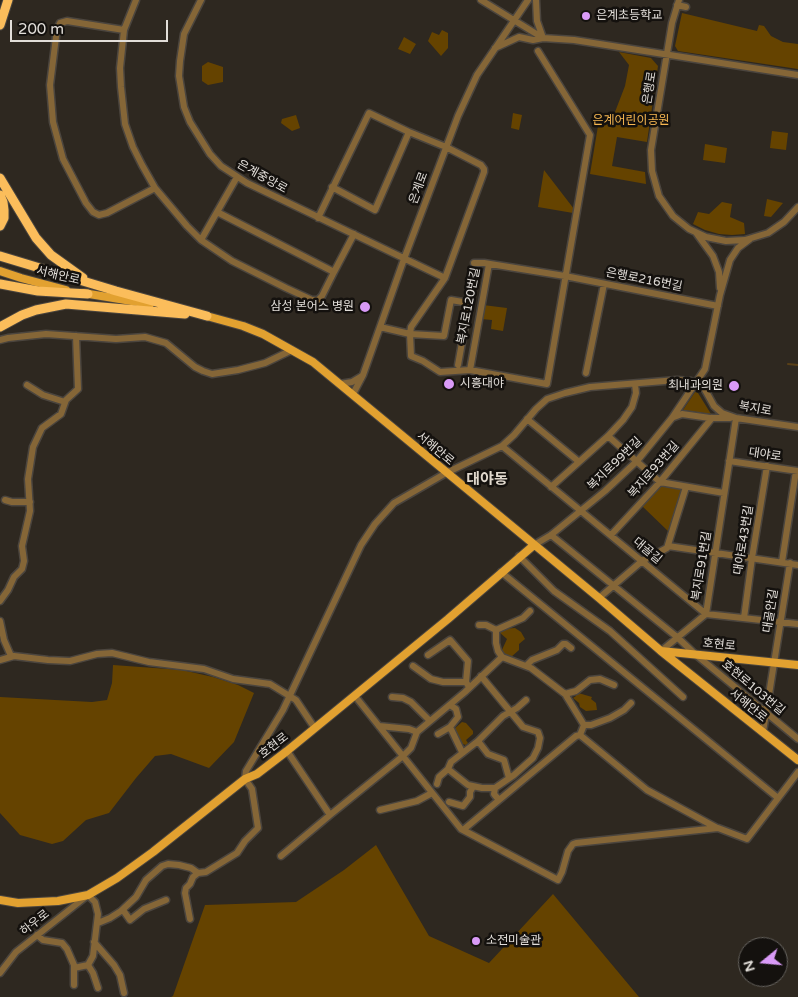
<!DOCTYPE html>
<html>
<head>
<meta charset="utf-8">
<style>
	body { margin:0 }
	#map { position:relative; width:798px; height:997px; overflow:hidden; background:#2e2820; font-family:"Varela Round",sans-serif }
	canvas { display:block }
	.north { position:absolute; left:738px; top:937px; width:50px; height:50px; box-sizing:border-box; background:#14110e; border:1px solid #66635f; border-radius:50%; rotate:253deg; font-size:14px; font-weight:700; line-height:20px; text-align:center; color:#e2ded9 }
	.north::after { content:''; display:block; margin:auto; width:18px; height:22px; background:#d99af7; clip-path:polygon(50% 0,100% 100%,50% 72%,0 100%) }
	.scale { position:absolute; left:10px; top:20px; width:158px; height:22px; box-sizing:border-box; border:2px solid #e2ded9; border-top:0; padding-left:6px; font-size:15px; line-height:18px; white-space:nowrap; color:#e2ded9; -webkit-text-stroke:4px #14110e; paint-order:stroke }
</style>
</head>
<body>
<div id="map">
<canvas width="798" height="997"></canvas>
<div class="north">N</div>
<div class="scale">200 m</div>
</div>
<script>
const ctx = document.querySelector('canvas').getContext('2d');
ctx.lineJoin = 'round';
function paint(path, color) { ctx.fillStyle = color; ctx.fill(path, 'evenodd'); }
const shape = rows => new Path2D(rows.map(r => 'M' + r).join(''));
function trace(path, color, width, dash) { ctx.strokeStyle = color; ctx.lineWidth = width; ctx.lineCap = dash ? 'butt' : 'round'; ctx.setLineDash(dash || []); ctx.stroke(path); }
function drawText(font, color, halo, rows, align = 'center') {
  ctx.font = font + ' "Varela Round","Noto Sans KR",sans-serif'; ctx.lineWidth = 5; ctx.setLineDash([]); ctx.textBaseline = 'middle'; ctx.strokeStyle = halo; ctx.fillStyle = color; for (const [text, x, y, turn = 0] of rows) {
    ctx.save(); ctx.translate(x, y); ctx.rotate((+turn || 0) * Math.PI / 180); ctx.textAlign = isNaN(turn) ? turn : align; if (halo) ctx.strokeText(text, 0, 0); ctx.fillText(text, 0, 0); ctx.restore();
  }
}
paint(shape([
	[682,13,757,31,759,25,764,26,771,36,783,42,798,44,798,69,678,51,675,46],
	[442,30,448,33,448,48,441,56,428,41,432,32,439,35],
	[404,37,416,44,410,54,398,49],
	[619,52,651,58,658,66,647,142,617,137,612,166,645,172,646,184,590,174,600,114,615,112,625,86,629,65],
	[208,62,223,67,223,82,208,85,202,81,202,66],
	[513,113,522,115,519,130,511,128],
	[296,115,300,128,292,131,281,123,282,119],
	[772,131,788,133,786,150,770,148],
	[705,144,727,148,725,163,703,160],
	[544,170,574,209,573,213,538,207],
	[767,199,783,203,771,217,764,216],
	[722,202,732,204,730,217,744,223,745,234,732,235,719,234,705,230,693,224,698,212,709,214],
	[483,305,507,308,503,331,491,329,492,320,481,319],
	[695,392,698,393,711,414,683,410],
	[661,485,684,488,669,532,642,506],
	[515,628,521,632,525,639,519,644,519,650,510,658,501,652,507,639,499,632,503,629],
	[113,665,182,670,213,677,238,685,254,693,234,742,209,768,171,754,155,756,136,778,109,813,86,820,63,841,52,844,20,835,0,813,0,697,92,702,107,700,112,683],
	[575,692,592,697,591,699,596,703,597,710,586,711,580,707,579,703,573,698,576,696],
	[462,722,466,723,473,731,473,734,466,740,468,743,466,745,463,744,459,738,454,729],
	[376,845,429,936,489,963,553,894,639,997,171,997,173,996,205,905,296,902,344,870]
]), '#654300');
trace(shape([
	[788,364,798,365]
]), '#594018', 2);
const minor = shape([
	[136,0,124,30,120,68,121,87,125,124,133,147,142,165,155,188,187,226,201,240,237,177],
	[201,0,184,34,180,61,179,76,184,107,190,122,210,154,221,166,247,183,445,278],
	[481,0,543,38],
	[536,0,537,21,543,38],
	[679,0,672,23,651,150,652,171,659,196,673,216,689,229,706,237,726,241,745,240,768,233,784,222,798,207],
	[677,5,686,7],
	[124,30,67,21,60,23,57,29,50,85,53,122,63,159,86,203,93,212,99,215,107,213,155,188],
	[495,48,519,37,533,40,543,38,574,40,798,75],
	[332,187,375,210,409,132],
	[318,218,369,113,409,132,446,147,481,165,484,169,484,172,445,278,411,327,410,334,411,356,423,361,440,372,470,370,547,384,590,135,538,51],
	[697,234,713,256,719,272,720,288],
	[201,240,232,261,286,288,312,300,318,300,322,296,334,272,217,212],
	[474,263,484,263,565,276,718,306],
	[334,272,354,234],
	[380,327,410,334,444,336,451,300,469,303,458,365],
	[0,340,8,338,46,334,116,339,145,337,166,343,195,367,203,371,212,374,238,370,265,363,292,350],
	[470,370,489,264],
	[586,373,604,284],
	[340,384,352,382,362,376],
	[27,385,43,395,65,402],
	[353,394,363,375,404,259,458,116,477,75,528,0],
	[674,417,682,414,710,418,730,418],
	[527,419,578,461],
	[608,436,660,482,724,493],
	[502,446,706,614,798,624],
	[729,461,798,471],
	[551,487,608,436,623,420,632,407,636,393,635,384],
	[5,500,12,502,30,502],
	[551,535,677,637,695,654,798,739],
	[611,535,660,482,712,418],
	[534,545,551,535,605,491,637,461,672,418,705,369,720,295,730,260,738,248,750,239],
	[668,546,798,565],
	[519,556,554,591,610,631,683,697],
	[782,562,796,471],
	[501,572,778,798],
	[599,598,642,561,667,548,686,487],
	[0,601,8,590,14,577,22,569,24,561,22,546,30,511,28,479,33,447,42,428,61,414,66,400,78,389,76,336],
	[744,618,752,558,767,466],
	[0,621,4,640,11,656],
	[479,625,486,625,496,630,496,643,498,651,502,657,531,668,565,694,584,725,580,735],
	[496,630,523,618,530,611],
	[661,651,706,614,736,418],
	[428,655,450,640,468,661,466,682,469,687],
	[0,660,14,656,48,660,70,661,97,654,112,653,149,662,204,669,233,679,270,684,296,700,314,727],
	[413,666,431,679,443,682,466,682],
	[526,666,532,660,557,650,563,644,566,644,571,648],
	[481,676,523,727,538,732,540,738,538,748,533,758,514,775,495,788,494,794,499,800],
	[565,694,576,691,590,680,600,679,614,685],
	[355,696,461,829,558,880,562,872,568,851,573,844,576,843,718,828,747,839,798,772],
	[392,697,403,698,411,702,430,721],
	[450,705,456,709,458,717,450,727,462,752],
	[584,725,591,725,610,718,624,710,631,703],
	[379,726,409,729,417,732],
	[763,732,790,563],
	[438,734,450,727],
	[287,751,330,815,403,756,411,748,417,732,465,692,502,657],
	[448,769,451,762,478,741],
	[509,778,504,760,488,754,478,741,503,716,517,708,526,700],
	[437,784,439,777,448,769,468,785,482,788,495,788],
	[449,802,463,806,470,797,470,792,473,787],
	[380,810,417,801,432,793],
	[463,830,576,736,580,735,647,790,717,828],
	[281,856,330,815],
	[123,910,130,920,144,909,166,900],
	[190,919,185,893,186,888,190,884,193,877,198,873],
	[98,923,110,918,121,911,136,897,146,880,162,866,168,864,179,865,191,868,198,873,206,872,237,853,245,841,258,828,252,789,245,779,246,771,283,710,361,545,375,524,394,503,446,473,502,446,514,435,536,409,547,399,565,393,590,387,677,380,691,381,704,388,714,406,722,413,736,418,798,427],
	[37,935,43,940,62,943,67,949,74,965,74,985],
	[94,942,114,965,120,975,124,993],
	[88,965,93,973,98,988],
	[0,973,16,952,88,895,95,902,98,914,93,956,88,965,74,968]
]);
const major = shape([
	[0,271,21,278,66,290],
	[83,293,150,304],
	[203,315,243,326,263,334,313,362,599,598,661,651,798,760],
	[661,651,798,665],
	[0,900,18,903,58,901,88,895,117,878,153,852,245,779,257,774,287,751,448,619,534,545]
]);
const highway = shape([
	[0,25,8,0],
	[0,178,36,238,51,255,83,278],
	[0,195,3,202,4,210,4,218,0,226],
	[0,256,116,291,207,316],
	[0,284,38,291,88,294],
	[0,327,22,315,36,310,66,304,185,314]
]);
trace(minor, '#4b453e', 9);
trace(major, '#4b453e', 10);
trace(highway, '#4b453e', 11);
trace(minor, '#856637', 6);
trace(major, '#e2a130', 8);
trace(highway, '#fbbd5b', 9);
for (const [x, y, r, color] of [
	[586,16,5,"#d99af7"],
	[365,307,6,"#d99af7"],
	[449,384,6,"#d99af7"],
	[734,386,6,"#d99af7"],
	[476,941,5,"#d99af7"]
]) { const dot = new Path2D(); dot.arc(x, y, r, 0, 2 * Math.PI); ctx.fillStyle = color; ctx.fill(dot); trace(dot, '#14110e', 2); }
drawText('12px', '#e2ded9', '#14110e', [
	["은계초등학교",596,16],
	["삼성 본어스 병원",354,307,"right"],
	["시흥대야",460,384],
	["최내과의원",723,386,"right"],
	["소전미술관",486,941]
], 'left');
drawText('12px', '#e2ded9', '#14110e', [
	["은행로",650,88,-81],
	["은계중앙로",262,177,29],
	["은계로",419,188,-70],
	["서해안로",58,276,13],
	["은행로216번길",644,280,11],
	["복지로120번길",469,306,-79],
	["복지로",755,409,10],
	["서해안로",435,449,40],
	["대야로",765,455,8],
	["복지로99번길",615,464,-44],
	["복지로93번길",654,470,-49],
	["대야로43번길",744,540,-81],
	["대골길",647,551,40],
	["복지로91번길",702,566,-81],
	["대골안길",771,611,-81],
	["호현로",719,645,6],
	["호현로103번길",753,688,40],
	["서해안로",748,706,39],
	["호현로",274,746,-38],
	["하우로",35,923,-38]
]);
drawText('12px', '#f8b852', '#14110e', [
	["은계어린이공원",631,121]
]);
drawText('bold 15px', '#dfd7cc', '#14110e', [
	["대야동",487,480]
]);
</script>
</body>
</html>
